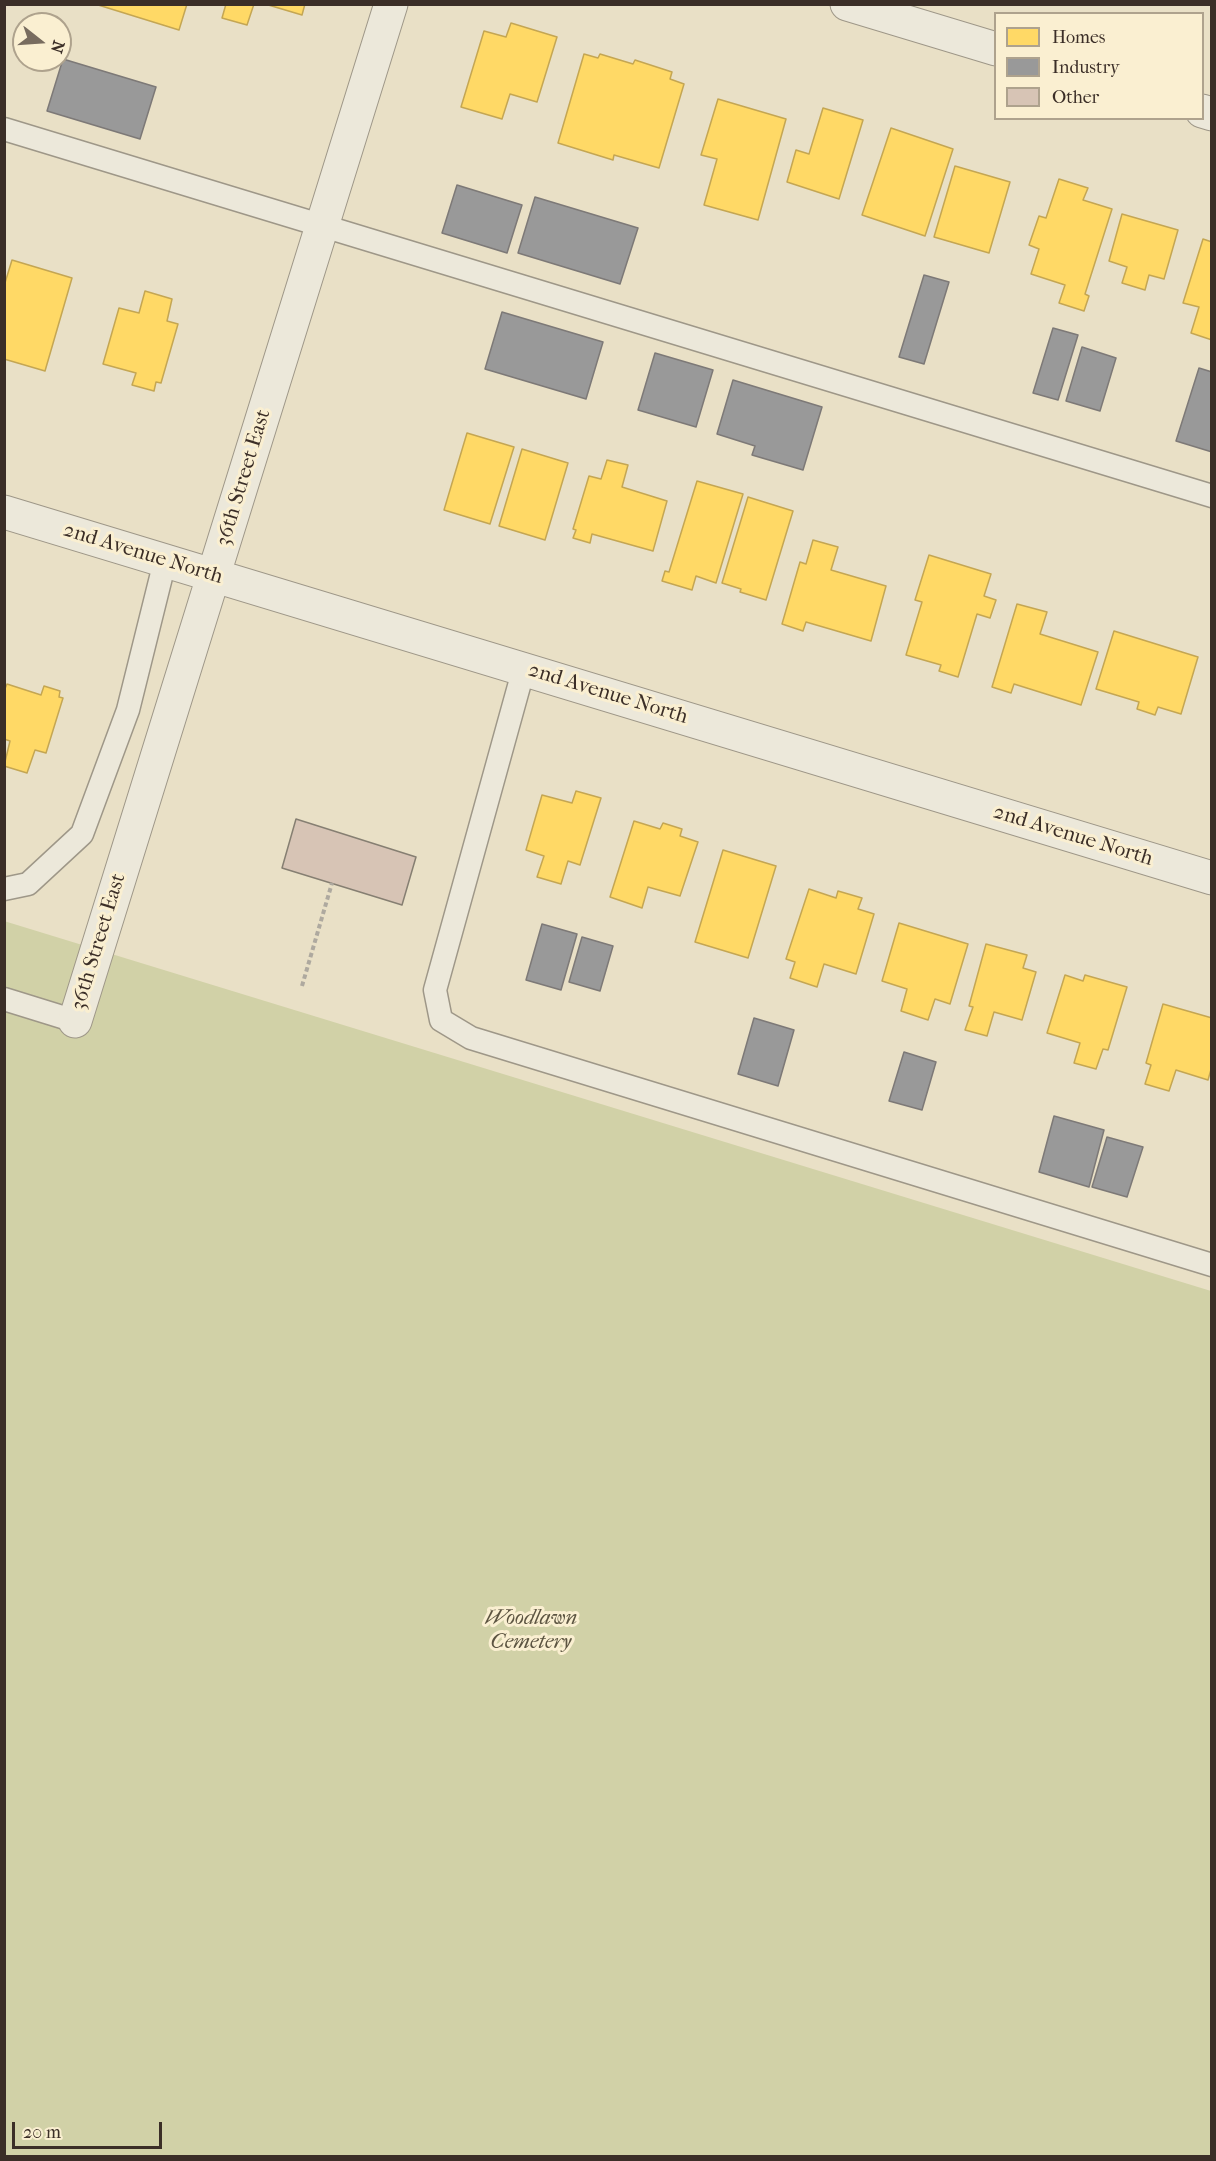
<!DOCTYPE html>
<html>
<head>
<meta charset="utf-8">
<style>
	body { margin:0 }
	#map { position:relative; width:1216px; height:2161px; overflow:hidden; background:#e9e0c6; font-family:"IM FELL French Canon",serif }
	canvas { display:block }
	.frame { position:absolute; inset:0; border:6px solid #3b2e27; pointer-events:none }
	.legend { position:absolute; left:994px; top:12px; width:210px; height:108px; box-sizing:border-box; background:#faefd1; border:2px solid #aea28d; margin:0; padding:8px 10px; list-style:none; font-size:18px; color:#3b2e27 }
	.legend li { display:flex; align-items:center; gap:12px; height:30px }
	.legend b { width:30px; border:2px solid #aea28d }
	.north { position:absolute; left:12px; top:12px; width:60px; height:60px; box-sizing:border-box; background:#faefd1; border:2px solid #aea28d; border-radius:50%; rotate:107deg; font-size:16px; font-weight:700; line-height:24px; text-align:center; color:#3b2e27 }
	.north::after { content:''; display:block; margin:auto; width:21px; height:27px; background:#786c5f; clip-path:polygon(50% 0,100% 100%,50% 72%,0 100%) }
	.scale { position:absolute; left:12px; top:2122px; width:150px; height:27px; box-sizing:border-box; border:3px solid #3b2e27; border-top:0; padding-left:8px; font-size:18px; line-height:21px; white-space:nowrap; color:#3b2e27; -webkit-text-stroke:4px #faefd1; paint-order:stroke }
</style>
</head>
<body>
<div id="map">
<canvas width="1216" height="2161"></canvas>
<div class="frame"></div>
<ul class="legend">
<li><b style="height:16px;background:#ffd966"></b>Homes</li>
<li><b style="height:16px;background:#999"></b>Industry</li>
<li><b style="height:16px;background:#d7c4b5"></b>Other</li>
</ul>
<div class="north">N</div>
<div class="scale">20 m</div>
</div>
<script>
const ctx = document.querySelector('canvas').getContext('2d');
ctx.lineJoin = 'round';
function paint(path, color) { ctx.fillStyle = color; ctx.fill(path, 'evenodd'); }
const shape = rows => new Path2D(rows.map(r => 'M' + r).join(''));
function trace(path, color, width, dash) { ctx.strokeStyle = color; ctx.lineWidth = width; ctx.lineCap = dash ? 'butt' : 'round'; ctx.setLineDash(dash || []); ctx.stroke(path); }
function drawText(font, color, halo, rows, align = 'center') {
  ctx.font = font + ' "IM FELL French Canon",serif'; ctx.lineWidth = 6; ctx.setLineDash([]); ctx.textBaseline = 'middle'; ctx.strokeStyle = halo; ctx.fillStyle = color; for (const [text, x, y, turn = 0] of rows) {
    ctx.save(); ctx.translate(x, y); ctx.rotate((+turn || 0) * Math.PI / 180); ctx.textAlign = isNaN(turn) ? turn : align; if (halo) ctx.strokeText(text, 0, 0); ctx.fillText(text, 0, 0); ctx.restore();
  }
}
paint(shape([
	[4,921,1211,1291,1211,2156,5,2156]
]), '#d1d1a7');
const homes = shape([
	[95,4,187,4,179,30,95,4],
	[226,4,254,4,247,25,222,18,226,4],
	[265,4,305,4,302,15,265,4],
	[511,23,557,37,537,102,510,94,502,119,461,107,484,31,506,37,511,23],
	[584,54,598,58,600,54,633,64,635,60,672,72,670,79,684,84,659,168,614,155,613,160,558,143,584,54],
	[718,99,786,119,758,220,704,205,717,159,701,155,718,99],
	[823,108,863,120,839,199,787,182,796,150,809,154,823,108],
	[891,128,953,149,925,236,862,215,891,128],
	[955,166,1010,182,989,253,934,237,955,166],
	[1059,179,1088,188,1083,200,1112,209,1085,294,1089,296,1084,311,1059,303,1065,285,1031,274,1039,249,1029,245,1039,216,1046,218,1059,179],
	[1122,214,1178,230,1164,279,1149,275,1145,290,1122,283,1127,267,1109,261,1122,214],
	[1203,239,1212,242,1212,340,1191,333,1199,307,1183,303,1203,239],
	[12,260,72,278,45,371,4,359,4,286,12,260],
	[145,291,172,299,167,321,178,324,161,383,156,382,154,391,132,385,136,373,103,364,119,308,139,313,145,291],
	[467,433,514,447,490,524,444,510,467,433],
	[522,449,568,463,545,540,499,526,522,449],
	[607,460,628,465,622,487,667,501,653,551,592,534,590,543,573,538,576,530,573,529,589,476,601,479,607,460],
	[697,481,743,494,716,583,696,576,692,590,662,581,665,571,669,572,697,481],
	[748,497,793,511,766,600,740,592,741,589,722,583,748,497],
	[813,540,838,547,831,570,886,586,871,641,806,622,803,631,782,624,800,562,806,564,813,540],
	[929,555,991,574,984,596,996,600,990,618,977,614,958,677,939,671,941,665,906,655,922,602,915,600,929,555],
	[1017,604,1047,612,1040,634,1098,652,1081,705,1014,684,1011,693,992,687,1017,604],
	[1114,631,1198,657,1181,714,1158,707,1155,715,1137,709,1139,702,1096,689,1114,631],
	[7,684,41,695,44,686,60,691,59,697,63,698,46,753,35,750,27,773,4,766,10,741,4,739,4,691,7,684],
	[576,791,601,798,580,865,568,861,561,884,537,877,544,856,526,850,542,795,572,803,576,791],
	[634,821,660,829,663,823,682,829,680,836,698,842,680,896,648,887,642,908,610,897,634,821],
	[723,850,776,866,748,958,695,942,723,850],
	[809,889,836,898,838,891,862,898,858,909,874,914,856,974,824,964,817,987,790,978,795,962,786,959,809,889],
	[899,923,968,944,950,1004,935,999,928,1020,901,1011,907,989,882,981,899,923],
	[986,944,1027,955,1023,968,1036,972,1022,1020,994,1012,987,1036,965,1030,973,1007,969,1006,986,944],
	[1065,975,1083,981,1085,975,1127,987,1108,1050,1103,1049,1096,1069,1074,1063,1080,1043,1047,1033,1065,975],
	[1163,1004,1212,1018,1212,1066,1208,1080,1176,1070,1169,1091,1145,1084,1151,1065,1146,1063,1163,1004]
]);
paint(homes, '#ffd966');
trace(homes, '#c4a653', 1.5);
const industry = shape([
	[63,59,156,87,140,139,47,111,63,59],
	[457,185,522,205,507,253,442,233,457,185],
	[535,197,638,228,620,284,518,253,535,197],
	[924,275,949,282,924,364,899,357,924,275],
	[502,312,603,342,586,399,485,369,502,312],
	[1053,328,1078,335,1058,400,1033,393,1053,328],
	[1082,347,1116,358,1100,411,1066,401,1082,347],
	[655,353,713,370,696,427,638,410,655,353],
	[1199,368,1212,372,1212,452,1176,441,1199,368],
	[733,380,822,407,803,470,752,455,755,446,717,434,733,380],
	[542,924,577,934,561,990,526,980,542,924],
	[582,937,613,946,600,991,569,982,582,937],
	[754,1018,794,1030,778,1086,738,1074,754,1018],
	[904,1052,936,1062,922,1110,889,1101,904,1052],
	[1054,1116,1104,1130,1089,1187,1039,1172,1054,1116],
	[1107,1137,1143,1147,1127,1197,1092,1187,1107,1137]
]);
paint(industry, '#999');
trace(industry, '#7d7977', 1.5);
const building = shape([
	[296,819,416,857,402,905,282,868,296,819]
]);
paint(building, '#d7c4b5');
trace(building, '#867f72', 1.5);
const lane = shape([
	[4,129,1212,496],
	[524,668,435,990,441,1020,471,1038,1212,1265],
	[4,889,28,884,82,834,128,710,165,561],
	[4,999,75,1021]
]);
const street = shape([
	[847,4,996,49],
	[1202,111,1212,114],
	[4,512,1212,878],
	[75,1021,391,4]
]);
trace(lane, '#9e9788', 25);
trace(street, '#9e9788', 35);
trace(shape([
	[302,986,332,883]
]), '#aea99f', 4, [4.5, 3]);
trace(lane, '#ece8da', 22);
trace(street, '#ece8da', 33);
drawText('21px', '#3b2e27', '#faefd1', [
	["36th Street East",244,478,-73],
	["2nd Avenue North",143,554,17],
	["2nd Avenue North",608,694,17],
	["2nd Avenue North",1073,836,17],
	["36th Street East",99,942,-73]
]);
drawText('italic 21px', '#5c5441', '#faefd1', [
	["Woodlawn",531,1619],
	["Cemetery",531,1643]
]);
</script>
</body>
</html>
